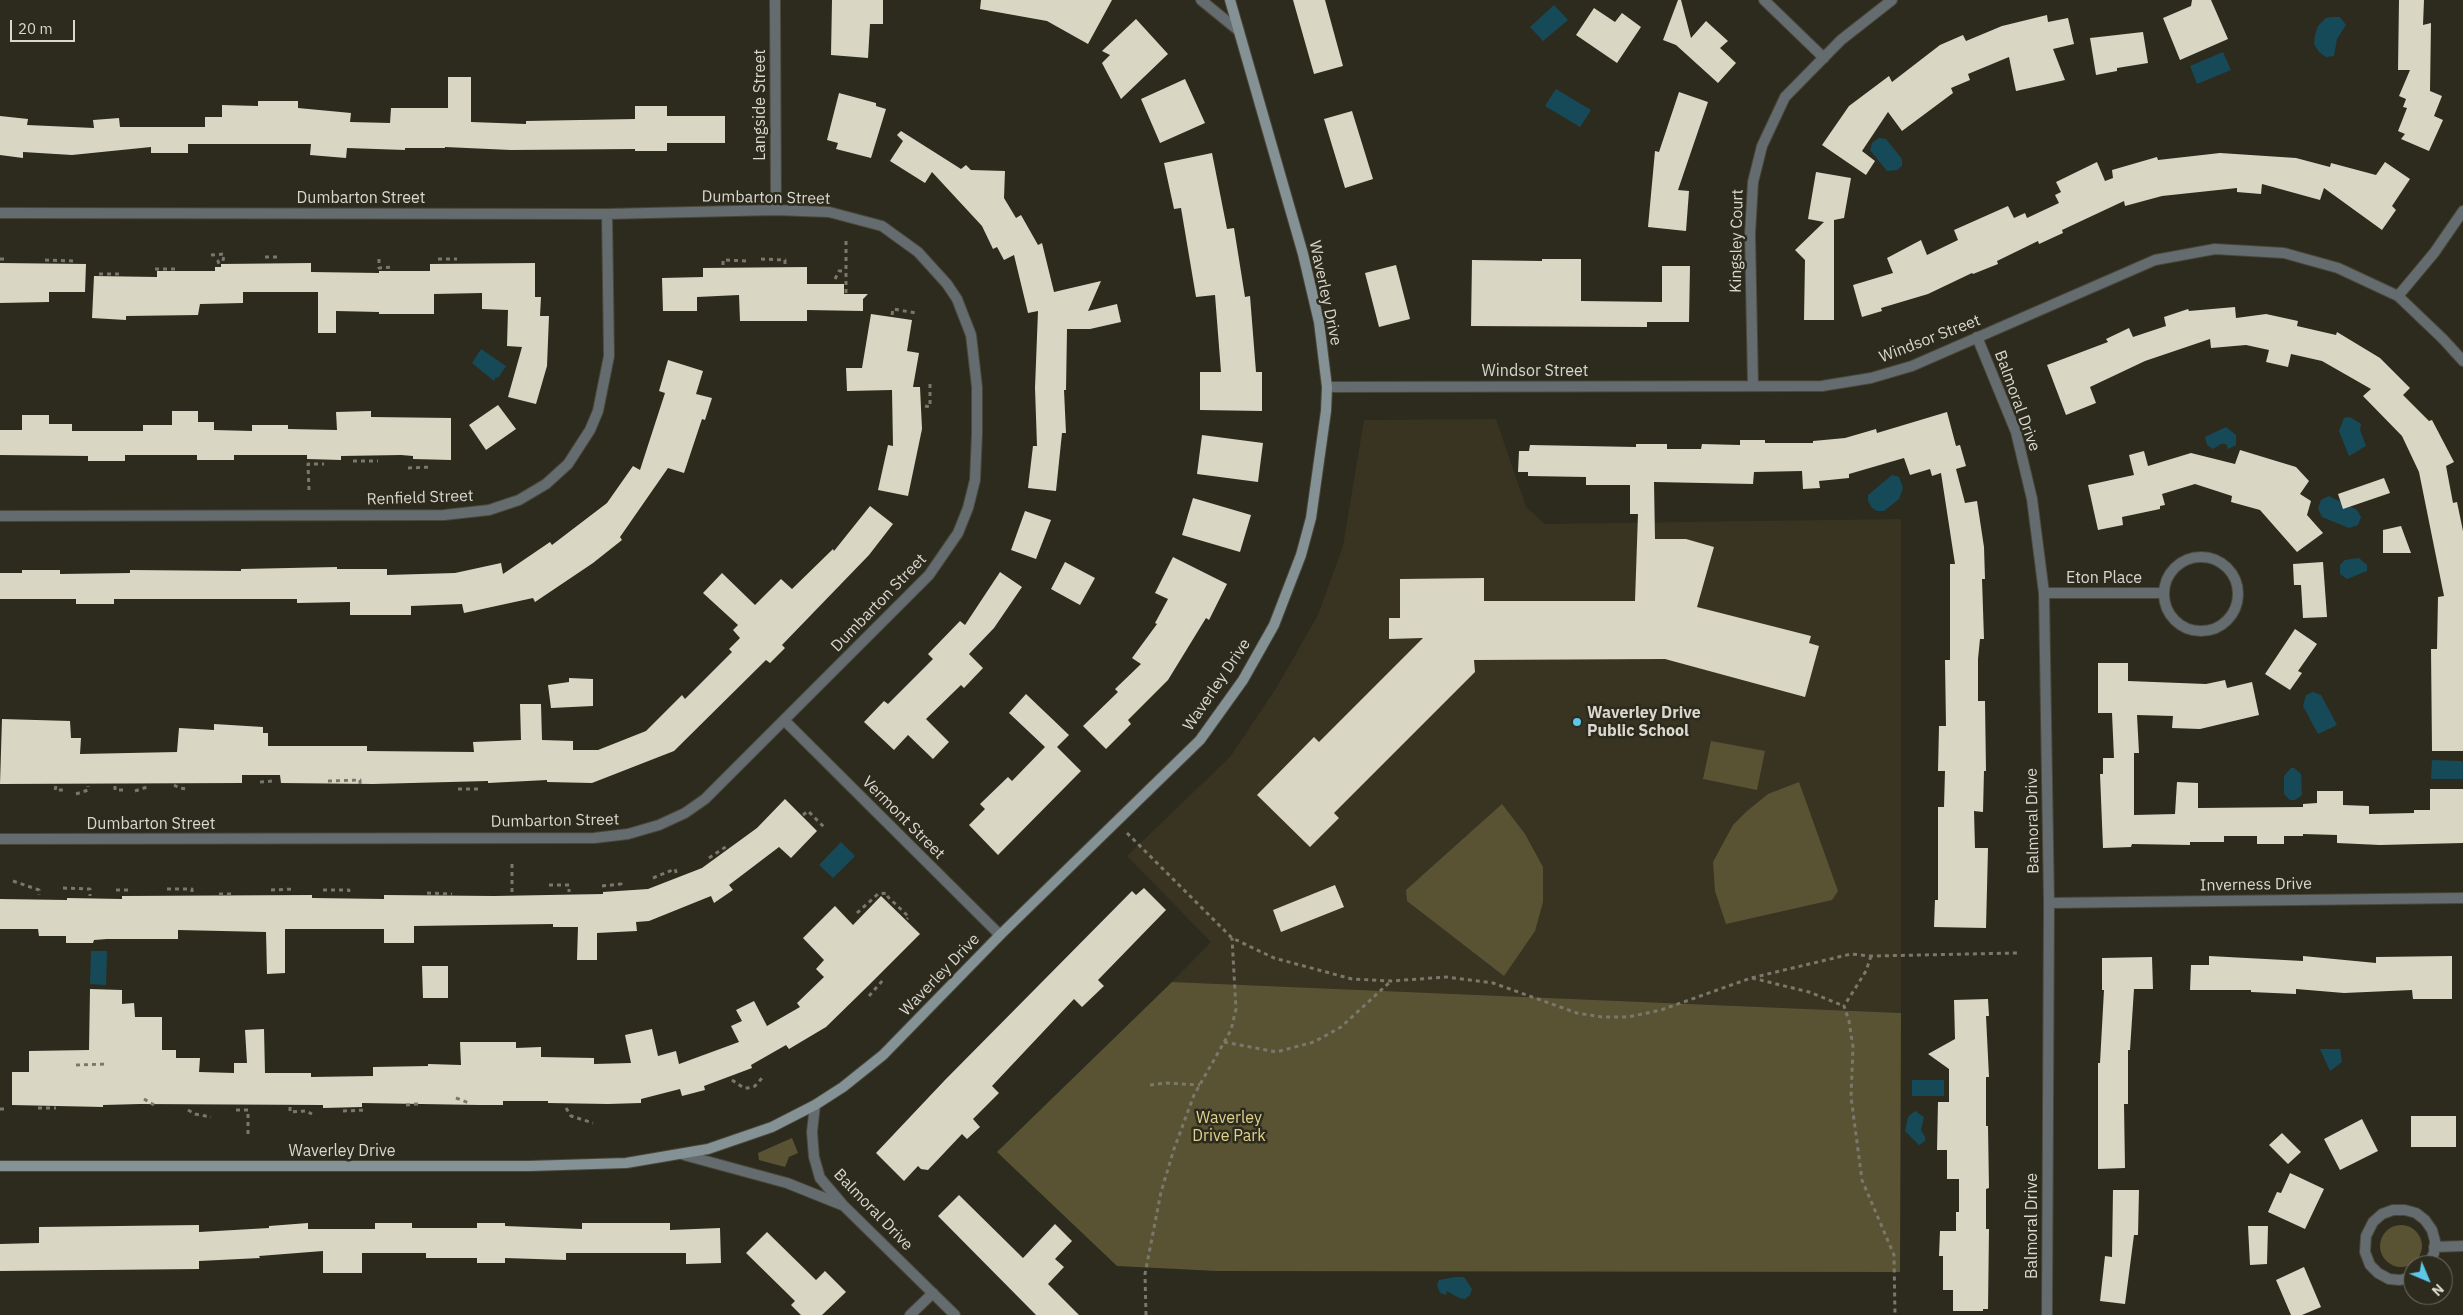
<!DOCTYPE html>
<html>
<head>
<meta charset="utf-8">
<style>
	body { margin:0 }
	#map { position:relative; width:2463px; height:1315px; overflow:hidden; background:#2d2b1d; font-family:"IBM Plex Sans",sans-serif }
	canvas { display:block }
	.north { position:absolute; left:2403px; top:1255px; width:50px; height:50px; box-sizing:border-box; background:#2d2b1d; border:1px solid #727064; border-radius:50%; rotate:135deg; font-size:14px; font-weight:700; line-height:20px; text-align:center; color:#d9d7ce }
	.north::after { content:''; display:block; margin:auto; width:18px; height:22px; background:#5cc7e8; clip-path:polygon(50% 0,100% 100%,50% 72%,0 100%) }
	.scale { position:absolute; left:10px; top:20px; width:65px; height:22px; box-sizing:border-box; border:2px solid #d9d7ce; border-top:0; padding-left:6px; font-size:15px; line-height:18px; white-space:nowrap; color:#d9d7ce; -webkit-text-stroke:4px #2d2b1d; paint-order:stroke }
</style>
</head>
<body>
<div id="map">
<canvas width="2463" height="1315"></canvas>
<div class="north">N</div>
<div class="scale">20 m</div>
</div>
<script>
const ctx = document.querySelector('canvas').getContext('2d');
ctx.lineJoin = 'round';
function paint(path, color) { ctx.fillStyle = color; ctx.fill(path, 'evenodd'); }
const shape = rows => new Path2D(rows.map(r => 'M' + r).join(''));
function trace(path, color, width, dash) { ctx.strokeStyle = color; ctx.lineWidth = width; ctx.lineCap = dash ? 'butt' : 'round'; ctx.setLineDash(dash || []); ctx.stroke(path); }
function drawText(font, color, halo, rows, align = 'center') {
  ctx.font = font + ' "IBM Plex Sans",sans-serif'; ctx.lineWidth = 5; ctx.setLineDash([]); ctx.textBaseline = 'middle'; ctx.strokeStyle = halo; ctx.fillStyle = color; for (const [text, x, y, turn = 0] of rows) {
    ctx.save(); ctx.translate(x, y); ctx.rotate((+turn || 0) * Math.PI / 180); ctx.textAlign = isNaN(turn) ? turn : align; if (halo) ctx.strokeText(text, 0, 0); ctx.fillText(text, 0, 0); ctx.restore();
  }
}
paint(shape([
	[1496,419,1526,507,1545,524,1901,519,1901,1013,1172,982,1211,942,1127,856,1230,757,1277,687,1318,615,1343,546,1364,420]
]), '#383421');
paint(shape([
	[1711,741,1765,751,1757,790,1703,779],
	[1799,782,1838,891,1832,900,1726,924,1715,891,1713,862,1733,825,1747,811,1768,794],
	[1502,804,1525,834,1543,867,1543,902,1535,931,1504,976,1407,901,1406,890],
	[1172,982,1901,1013,1900,1272,1217,1271,1117,1266,997,1152],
	[792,1138,798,1153,789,1157,785,1167,759,1160,758,1153],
	'2380 1246a21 21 0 1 1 42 0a21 21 0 1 1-42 0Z'
]), '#595334');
paint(shape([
	[1554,5,1568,20,1543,41,1530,27],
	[2332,17,2340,17,2346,25,2337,39,2334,56,2326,57,2319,52,2314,44,2315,35,2318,26,2326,18],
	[2223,52,2231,70,2197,84,2190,66],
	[1556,89,1591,110,1580,127,1545,106],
	[1879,138,1886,139,1902,159,1902,166,1897,170,1887,171,1870,150,1872,143],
	[481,349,506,366,498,378,496,377,494,381,472,363],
	[2350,417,2361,424,2360,430,2366,446,2349,456,2339,431,2344,418],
	[2226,427,2236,435,2236,445,2228,449,2226,444,2221,444,2213,449,2207,445,2205,437],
	[1892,475,1899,477,1903,488,1899,499,1884,511,1877,511,1872,508,1868,501,1868,495],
	[2329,496,2357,510,2361,517,2358,525,2349,528,2322,517,2318,508,2321,500],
	[2359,558,2367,565,2367,571,2347,579,2340,574,2340,565,2345,560],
	[2313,692,2321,695,2337,725,2318,734,2303,706,2306,695],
	[2432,760,2461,761,2463,763,2463,779,2431,779],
	[2291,768,2294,768,2301,774,2302,795,2295,800,2290,800,2284,794,2284,776],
	[841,842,855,856,833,878,819,865],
	[91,951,107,951,106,985,90,984],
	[2320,1049,2340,1049,2342,1062,2330,1071],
	[1912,1080,1944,1080,1944,1096,1912,1096],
	[1915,1111,1924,1117,1921,1130,1925,1137,1925,1141,1919,1145,1905,1131,1908,1117],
	[1455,1277,1464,1277,1472,1289,1470,1295,1465,1299,1459,1298,1447,1291,1446,1295,1440,1293,1437,1285,1439,1280]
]), '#174a59');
paint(shape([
	[832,0,883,0,883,24,870,24,868,58,831,55],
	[981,0,1112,0,1088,44,1047,21,980,9],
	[1293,0,1325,0,1343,66,1314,74],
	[1678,0,1681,0,1691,38,1706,21,1728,41,1720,48,1736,63,1718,83,1676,45,1663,40],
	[2192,0,2211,0,2228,39,2180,60,2163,18,2191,6],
	[2399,0,2424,0,2423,25,2431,23,2430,91,2442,96,2434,116,2443,120,2429,151,2401,139,2405,134,2398,131,2407,108,2403,107,2406,99,2399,96,2410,70,2398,70],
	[1594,8,1615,22,1622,13,1641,27,1617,63,1576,35],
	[2047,15,2048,22,2068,18,2074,44,2053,49,2065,80,2016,91,2009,57,1968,74,1970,80,1951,88,1953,93,1902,131,1888,112,1862,151,1875,161,1866,175,1822,145,1849,106,1889,76,1892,82,1940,45,1963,35,1966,41,2002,26],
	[1136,19,1168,54,1121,99,1102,63,1110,55,1102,51],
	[2143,32,2148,63,2117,68,2117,71,2096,75,2090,38],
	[448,77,471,77,471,122,526,124,526,121,635,119,635,106,667,106,667,116,725,116,725,143,667,143,667,151,635,151,635,149,511,150,445,147,445,148,405,148,405,150,347,148,346,158,310,155,311,144,188,144,188,153,151,153,151,147,72,155,23,152,23,158,0,155,0,116,28,119,27,125,94,128,93,120,119,118,120,127,205,127,205,117,222,117,222,105,258,106,258,101,298,101,298,108,351,113,350,122,390,123,391,108,448,108],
	[1185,79,1205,123,1160,143,1141,99],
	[1679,92,1708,102,1678,190,1689,191,1686,231,1648,227,1655,151,1659,152],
	[839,93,876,103,876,106,886,109,871,158,836,149,838,143,827,140],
	[1352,111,1373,179,1345,188,1324,119],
	[901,131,961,169,966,165,971,170,1005,171,1004,198,1016,218,1021,215,1038,245,1042,243,1054,292,1101,281,1088,311,1117,304,1121,322,1090,329,1067,329,1066,390,1064,390,1066,433,1062,433,1056,491,1028,488,1033,446,1037,446,1035,388,1038,311,1028,313,1014,255,1004,260,997,247,993,249,982,226,932,172,925,183,890,161,903,141,897,135],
	[1212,153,1227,229,1234,228,1245,297,1250,296,1256,372,1262,372,1262,411,1200,410,1200,372,1221,372,1215,295,1196,297,1181,208,1174,209,1164,163],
	[2220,153,2296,158,2330,167,2331,163,2376,175,2385,162,2410,179,2392,206,2396,210,2382,230,2324,188,2320,200,2262,184,2261,194,2237,192,2237,188,2162,196,2125,206,2124,201,2062,230,2063,233,2039,244,2038,241,1997,261,1998,264,1973,274,1972,273,1928,294,1881,308,1882,311,1862,317,1853,285,1893,273,1887,258,1921,240,1927,255,1958,240,1954,230,2008,206,2014,218,2025,213,2027,218,2059,203,2055,195,2061,192,2056,182,2097,162,2105,181,2113,178,2112,170,2157,157,2158,160],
	[1816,172,1851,178,1844,218,1834,220,1834,320,1804,320,1805,260,1795,250,1824,222,1808,219],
	[1542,259,1581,259,1581,301,1662,302,1662,266,1690,266,1689,322,1647,322,1647,327,1471,326,1472,260,1542,261],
	[0,263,86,264,85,292,49,292,49,302,0,303],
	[311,263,311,272,379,273,379,271,430,271,430,264,535,263,535,297,541,297,540,316,549,316,547,366,536,404,508,397,522,347,507,346,508,310,482,309,482,293,434,294,434,314,379,314,379,312,336,311,336,333,318,333,318,292,243,292,243,303,200,304,198,315,126,316,126,320,92,318,94,276,157,277,157,271,215,271,215,267,221,267,221,264],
	[1396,265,1410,319,1379,327,1365,273],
	[807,267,807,284,844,284,844,294,868,294,863,299,863,311,807,310,807,321,740,321,739,295,697,297,697,311,663,311,662,278,703,277,703,268],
	[2235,307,2236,318,2266,314,2298,321,2297,326,2336,335,2337,332,2380,358,2410,388,2403,395,2429,421,2432,420,2454,462,2446,466,2453,503,2457,502,2463,531,2463,751,2432,751,2431,649,2437,649,2438,597,2444,596,2419,472,2402,436,2363,396,2371,389,2322,361,2291,354,2288,367,2266,362,2269,350,2246,345,2211,348,2210,339,2145,361,2090,387,2096,403,2066,415,2047,365,2108,342,2106,339,2129,328,2133,337,2166,326,2164,317,2188,309,2189,311],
	[871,314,912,320,907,351,919,353,913,387,920,387,922,429,908,496,878,490,888,445,893,446,892,390,847,391,846,368,862,368],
	[668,360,703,371,696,394,712,398,705,420,702,419,684,473,668,468,620,537,622,540,593,563,535,602,533,598,464,613,462,604,411,606,411,615,350,615,350,602,297,603,297,599,114,599,114,604,76,604,76,599,0,599,0,573,22,573,22,570,60,570,60,574,130,573,130,570,241,571,241,569,337,567,337,569,387,569,387,575,455,573,501,563,503,574,550,542,552,545,607,503,633,466,640,470,665,393,659,391],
	[498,405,516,429,486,450,469,425],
	[172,411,198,411,198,422,214,422,214,430,252,431,252,425,288,425,288,429,337,430,336,412,371,411,371,417,451,418,451,460,413,459,413,456,401,455,341,456,341,460,307,459,307,455,234,455,234,460,197,460,197,455,125,455,125,461,88,461,88,456,0,455,0,430,22,430,22,415,49,415,49,424,72,424,72,431,143,431,143,425,172,425],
	[1947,412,1956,446,1960,445,1966,466,1956,469,1965,503,1977,501,1984,547,1985,579,1982,579,1984,639,1980,639,1978,659,1978,701,1985,701,1986,771,1984,771,1983,812,1974,811,1975,848,1988,848,1986,928,1934,927,1935,900,1938,900,1938,807,1944,807,1945,771,1938,771,1939,726,1946,726,1945,660,1950,660,1950,564,1955,564,1941,473,1932,476,1930,469,1910,475,1904,458,1849,474,1849,478,1819,481,1820,488,1803,489,1802,471,1754,472,1753,484,1654,482,1655,539,1686,539,1714,547,1697,607,1811,636,1809,643,1819,646,1805,697,1665,659,1474,660,1475,672,1334,813,1339,818,1310,847,1257,795,1314,737,1319,742,1423,638,1389,639,1389,618,1400,618,1400,579,1484,578,1484,601,1635,601,1638,514,1630,514,1630,485,1586,485,1586,477,1528,476,1528,472,1518,472,1519,451,1529,451,1530,445,1636,447,1636,444,1667,444,1667,449,1701,449,1702,444,1740,445,1740,440,1765,440,1765,443,1813,443,1813,441,1845,438,1876,429,1877,433],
	[1202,435,1263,443,1258,482,1197,474],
	[2240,450,2296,467,2309,481,2300,494,2311,501,2307,515,2323,533,2297,552,2260,510,2231,502,2232,496,2195,484,2162,494,2165,505,2160,506,2160,509,2122,517,2123,525,2098,530,2088,485,2134,475,2129,455,2144,451,2148,466,2191,453,2235,464],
	[2384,478,2390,493,2343,509,2338,494],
	[1193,498,1251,515,1240,552,1182,535],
	[870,506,893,524,869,555,782,645,785,648,770,663,766,660,674,751,592,783,547,782,547,780,488,783,488,781,373,784,281,783,280,775,242,775,242,783,0,784,2,719,70,721,71,738,81,738,80,754,177,752,179,728,214,730,214,724,263,727,263,733,268,733,268,746,367,746,367,751,474,752,473,742,521,740,520,704,541,704,542,740,573,741,573,750,598,750,646,731,682,695,685,699,732,652,729,649,740,638,733,630,738,625,703,593,722,573,755,605,781,579,792,589,833,549,834,551],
	[1025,511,1051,520,1036,559,1011,550],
	[2401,526,2411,553,2383,553,2383,530],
	[1173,557,1227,584,1209,620,1206,618,1168,680,1128,720,1131,724,1106,749,1083,726,1118,692,1115,689,1141,664,1132,658,1157,624,1155,623,1168,599,1155,593],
	[1065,562,1095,578,1080,605,1051,589],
	[2323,562,2327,617,2303,618,2301,585,2294,585,2293,564],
	[1000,572,1022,587,994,628,969,654,983,668,964,688,961,685,926,719,949,742,933,759,908,735,894,750,864,722,884,701,888,704,933,659,928,654,960,621,965,625],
	[2295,629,2317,644,2298,671,2302,673,2290,690,2265,674],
	[2098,663,2128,663,2128,681,2206,684,2225,680,2227,688,2252,682,2259,715,2200,729,2172,728,2173,716,2137,715,2139,753,2134,753,2134,815,2175,814,2177,782,2198,783,2198,808,2303,807,2303,804,2317,803,2317,791,2343,791,2343,805,2369,806,2369,814,2414,813,2414,810,2430,810,2430,789,2463,789,2463,843,2380,845,2337,843,2337,835,2303,834,2303,836,2284,836,2284,844,2257,844,2257,836,2224,836,2224,842,2190,842,2190,845,2132,844,2131,847,2103,848,2100,774,2103,774,2103,758,2114,758,2112,713,2098,713],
	[569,678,593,679,593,706,551,708,548,685,569,682],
	[1026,694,1069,735,1057,747,1081,771,998,855,969,825,985,809,980,804,1008,777,1012,781,1045,747,1009,713],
	[785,799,817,831,791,858,779,847,729,885,733,890,714,903,711,896,649,921,636,922,637,931,597,933,597,960,577,960,578,927,553,927,553,924,414,926,414,943,384,943,384,929,285,929,285,973,267,974,266,932,178,930,178,939,107,939,94,940,93,943,66,943,66,936,39,936,38,929,0,929,0,899,67,900,67,898,122,899,122,896,312,895,312,898,384,899,384,895,494,896,603,894,603,892,648,889,702,868,757,828],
	[1335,885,1344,907,1281,932,1273,910],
	[1144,888,1166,910,1098,980,1104,986,1082,1007,1074,999,992,1086,999,1093,973,1119,980,1127,967,1139,962,1134,928,1170,921,1169,918,1166,904,1181,876,1153,945,1080,1132,891,1136,895],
	[881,896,920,934,868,986,826,1027,789,1049,786,1045,751,1065,752,1068,704,1086,705,1090,682,1096,680,1089,641,1099,641,1103,608,1104,548,1103,548,1101,503,1101,503,1105,480,1105,362,1103,362,1107,323,1108,323,1105,140,1104,103,1105,103,1107,12,1105,12,1072,29,1072,29,1051,89,1050,90,989,122,990,122,1004,134,1003,135,1017,162,1017,162,1050,176,1050,176,1058,200,1058,199,1072,234,1073,234,1063,247,1063,245,1030,264,1029,265,1073,311,1073,311,1077,373,1076,373,1067,428,1066,428,1064,461,1065,460,1042,516,1042,516,1048,541,1047,541,1057,594,1058,594,1064,631,1063,625,1035,652,1029,658,1056,676,1051,679,1064,739,1042,731,1026,742,1021,736,1010,754,1001,767,1026,800,1007,797,1003,824,977,816,969,824,960,803,938,835,906,853,925],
	[2209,956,2303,961,2303,956,2376,963,2376,957,2452,956,2452,999,2413,999,2412,990,2344,993,2296,989,2296,994,2251,992,2251,990,2190,990,2191,965,2209,965],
	[2152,957,2153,989,2134,989,2130,1050,2128,1050,2128,1104,2124,1104,2125,1168,2098,1169,2098,1063,2100,1063,2104,990,2102,990,2102,958],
	[422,966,448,966,448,998,423,998],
	[1988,999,1989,1016,1986,1016,1989,1077,1986,1077,1986,1126,1988,1126,1989,1188,1986,1189,1986,1229,1989,1229,1988,1309,1983,1309,1983,1311,1953,1311,1953,1290,1943,1290,1943,1256,1939,1256,1940,1231,1956,1231,1956,1212,1959,1212,1959,1179,1947,1179,1947,1150,1937,1150,1938,1102,1949,1102,1949,1069,1928,1054,1955,1039,1954,1000],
	[2411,1116,2456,1116,2456,1147,2411,1147],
	[2362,1119,2378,1151,2340,1170,2324,1139],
	[2282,1133,2301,1152,2288,1164,2269,1145],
	[2290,1173,2324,1189,2305,1229,2268,1212,2277,1192,2281,1193],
	[2113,1190,2139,1190,2138,1235,2134,1235,2125,1304,2100,1301,2105,1256,2112,1257],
	[959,1195,1023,1258,1055,1224,1072,1241,1055,1259,1064,1267,1048,1284,1079,1315,1036,1315,938,1216],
	[308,1223,308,1229,375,1229,375,1223,412,1223,412,1228,477,1228,477,1223,505,1223,505,1226,582,1229,582,1223,670,1223,670,1230,720,1228,721,1263,686,1264,686,1253,566,1253,566,1260,505,1258,505,1263,477,1263,477,1258,426,1258,426,1253,362,1253,362,1273,323,1273,323,1251,259,1256,260,1258,199,1261,199,1269,0,1271,0,1244,39,1243,39,1227,199,1225,199,1232,269,1228,269,1226],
	[2248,1226,2268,1226,2267,1264,2250,1265],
	[767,1232,816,1280,825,1271,846,1292,822,1315,801,1315,791,1305,795,1301,746,1253],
	[2304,1267,2321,1307,2302,1315,2291,1315,2276,1280]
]), '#d9d6c4');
const street = shape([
	[775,0,776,210],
	[1201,0,1239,31],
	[1764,0,1824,58],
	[0,213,607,214,776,210,829,212,882,226,918,252,947,284,957,299,971,335,977,387,977,433,975,480,968,508,958,533,929,575,705,799,685,813,659,825,628,834,594,838,0,839],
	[2398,296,2434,253,2463,211],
	[1977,337,2016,432,2032,499,2044,593,2049,903,2047,1315],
	[1753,386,1750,234,1753,182,1762,146,1785,97,1841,40,1892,0],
	[1327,387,1822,386,1871,378,1912,366,2155,260,2215,249,2284,253,2338,268,2398,296,2443,339,2463,361],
	[0,516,444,515,489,510,519,500,546,484,568,464,590,430,598,411,609,356,607,214],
	'2164 594a37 37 0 1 1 74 0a37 37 0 1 1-74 0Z',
	[2044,593,2163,593],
	[785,721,1000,935],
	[2049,903,2463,898],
	[815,1105,812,1132,814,1157,820,1178,843,1205,955,1315],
	[684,1155,787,1183,842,1205],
	[2434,1247,2463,1246],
	[2413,1277,2400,1280,2389,1279,2378,1273,2370,1265,2365,1252,2366,1236,2373,1222,2382,1214,2393,1210,2405,1210,2416,1213,2425,1220,2432,1230,2435,1241,2434,1253,2428,1265],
	[910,1315,933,1293]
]);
const secondary = shape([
	[0,1166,529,1166,626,1163,708,1149,772,1127,815,1105,843,1087,883,1055,1000,935,1200,740,1243,680,1274,625,1301,555,1311,518,1326,411,1327,387,1319,322,1303,254,1230,0]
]);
trace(street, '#494739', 12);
trace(secondary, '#494739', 12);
trace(shape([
	[846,241,846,295],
	[211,255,224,254,223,261,218,261,219,264],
	[265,257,278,257],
	[0,259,7,259],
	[379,259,379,268,394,267],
	[438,259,457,259],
	[761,259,785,260,785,265],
	[45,260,74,261],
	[723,265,723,260,748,261],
	[155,269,175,269],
	[99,274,123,274],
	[835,279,839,271,846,271],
	[892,315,893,309,916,313],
	[925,406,930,407,930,381],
	[353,461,378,461],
	[408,468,431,467],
	[309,490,308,464,324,464],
	[328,781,360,780,360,785],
	[260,782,273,781],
	[174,785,179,788,187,789],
	[56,786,55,790,65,790],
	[115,786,115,790,125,790],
	[458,789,479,789],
	[135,791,147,787,147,785],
	[76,794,88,790,88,786],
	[803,815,808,811,826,829],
	[1127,833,1232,938,1274,958,1352,979,1391,981,1447,977,1493,983,1577,1013,1602,1017,1628,1017,1661,1010,1751,978,1851,954,1871,956,2019,953],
	[709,858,727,846],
	[653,878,675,869,677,875],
	[13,881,39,890,39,895],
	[549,885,569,885,569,892],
	[602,886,621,884,621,889],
	[63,888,90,889,90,896],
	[167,889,192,889,192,894],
	[116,890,128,890,128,894],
	[271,890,295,889],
	[323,890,349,890,348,896],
	[512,892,512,863],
	[427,893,452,894],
	[219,894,233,894],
	[857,913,878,894,887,893,888,897,909,917,907,919],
	[1871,956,1866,971,1844,1006,1849,1021,1853,1047,1851,1097,1862,1180,1894,1255,1895,1315],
	[1752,978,1809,992,1844,1006],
	[869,996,883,980],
	[1224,1042,1276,1052,1314,1042,1341,1027,1391,981],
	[76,1065,108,1064],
	[732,1080,744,1088,748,1088,755,1086,762,1078],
	[1150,1085,1167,1083,1200,1085],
	[456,1098,469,1103],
	[144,1099,154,1105],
	[406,1105,418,1104],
	[290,1107,290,1112,306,1111,312,1114],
	[38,1108,56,1108],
	[566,1108,571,1116,593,1123],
	[0,1109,5,1109],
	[188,1110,195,1114,211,1117],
	[236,1110,248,1110,248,1137],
	[343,1111,366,1110],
	[1146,1315,1145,1274,1161,1192,1174,1149,1194,1095,1231,1030,1236,1009,1232,938]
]), '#7a786c', 3, [4, 4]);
trace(street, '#646c6f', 10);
trace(secondary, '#849195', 10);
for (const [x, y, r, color] of [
	[1577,722,5,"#5cc7e8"]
]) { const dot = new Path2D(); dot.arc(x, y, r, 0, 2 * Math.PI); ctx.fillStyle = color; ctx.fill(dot); trace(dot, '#2d2b1d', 2); }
drawText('16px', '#d9d7ce', '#2d2b1d', [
	["Langside Street",760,105,-90],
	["Dumbarton Street",361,198],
	["Dumbarton Street",766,198,1],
	["Kingsley Court",1737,241,-89],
	["Waverley Drive",1325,293,78],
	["Windsor Street",1930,339,-21],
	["Windsor Street",1535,371],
	["Balmoral Drive",2017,401,70],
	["Renfield Street",420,498,-2],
	["Eton Place",2104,578],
	["Dumbarton Street",879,603,-46],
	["Waverley Drive",1217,685,-56],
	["Vermont Street",903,818,45],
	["Dumbarton Street",555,821,-1],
	["Balmoral Drive",2033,821,-91],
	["Dumbarton Street",151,824],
	["Inverness Drive",2256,885,-1],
	["Waverley Drive",940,975,-46],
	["Waverley Drive",342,1151],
	["Balmoral Drive",873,1210,46],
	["Balmoral Drive",2032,1226,-90]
]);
drawText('bold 16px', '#d9d7ce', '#2d2b1d', [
	["Waverley Drive",1587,713],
	["Public School",1587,731]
], 'left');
drawText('16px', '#dfd28e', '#2d2b1d', [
	["Waverley",1229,1118],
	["Drive Park",1229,1136]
]);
</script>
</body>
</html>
